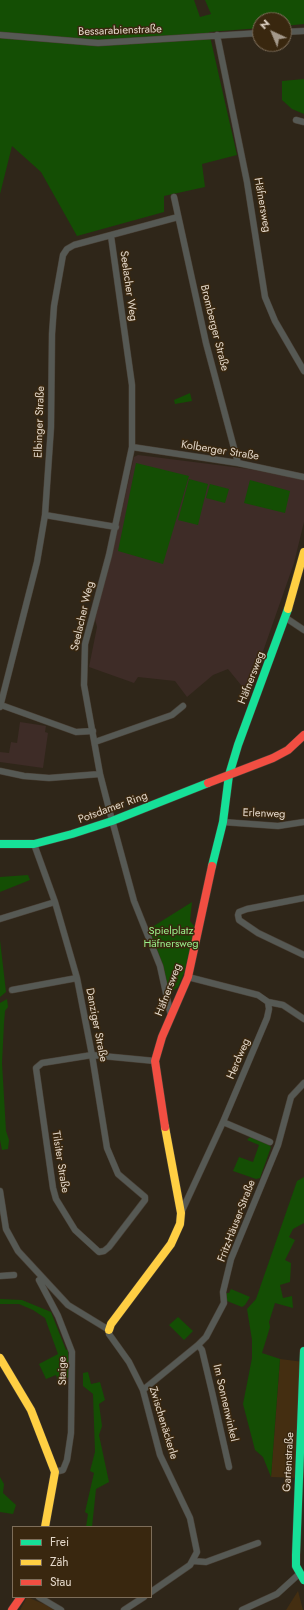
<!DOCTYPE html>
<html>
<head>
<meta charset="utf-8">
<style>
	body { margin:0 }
	#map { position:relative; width:304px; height:1610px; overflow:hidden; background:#2f2619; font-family:Jost,sans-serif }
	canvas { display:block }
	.legend { position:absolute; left:12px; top:1526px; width:140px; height:72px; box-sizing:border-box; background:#39270f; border:1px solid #7d6d59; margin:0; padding:5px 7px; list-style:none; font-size:12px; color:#e3d7c9 }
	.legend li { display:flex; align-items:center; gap:8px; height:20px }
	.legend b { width:20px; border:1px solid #7d6d59 }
	.north { position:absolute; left:252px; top:12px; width:40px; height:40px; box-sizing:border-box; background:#39270f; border:1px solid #7d6d59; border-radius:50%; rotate:316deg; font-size:11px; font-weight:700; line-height:16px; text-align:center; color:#e3d7c9 }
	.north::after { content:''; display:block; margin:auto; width:14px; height:18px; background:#a4998b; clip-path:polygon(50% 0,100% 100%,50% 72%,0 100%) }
</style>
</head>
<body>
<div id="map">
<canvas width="304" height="1610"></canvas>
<ul class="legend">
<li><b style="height:5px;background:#16e098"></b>Frei</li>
<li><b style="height:5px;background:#ffcf43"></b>Zäh</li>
<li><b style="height:5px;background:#f24e42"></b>Stau</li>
</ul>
<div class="north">N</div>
</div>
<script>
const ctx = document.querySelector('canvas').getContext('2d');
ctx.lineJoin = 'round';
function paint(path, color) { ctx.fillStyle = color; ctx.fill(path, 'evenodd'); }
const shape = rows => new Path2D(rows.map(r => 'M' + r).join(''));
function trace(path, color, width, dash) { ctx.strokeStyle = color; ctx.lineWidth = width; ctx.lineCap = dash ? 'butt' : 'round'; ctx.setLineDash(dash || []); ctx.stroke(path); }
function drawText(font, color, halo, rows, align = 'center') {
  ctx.font = font + ' Jost,sans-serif'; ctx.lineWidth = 3; ctx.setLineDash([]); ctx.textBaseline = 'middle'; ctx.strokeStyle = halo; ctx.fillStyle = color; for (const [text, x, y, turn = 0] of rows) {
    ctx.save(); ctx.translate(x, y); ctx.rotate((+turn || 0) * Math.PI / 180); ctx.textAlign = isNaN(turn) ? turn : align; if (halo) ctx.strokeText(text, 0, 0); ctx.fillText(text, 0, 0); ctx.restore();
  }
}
paint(shape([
	[280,1359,304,1362,304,1478,271,1477],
	[298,1591,303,1610,286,1610],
	[27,1597,46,1605,54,1610,20,1610]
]), '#442e11');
paint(shape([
	[138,455,249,469,304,480,304,522,294,563,253,680,247,691,245,690,228,669,213,675,187,697,175,681,138,677,134,683,89,667,97,627,95,619,111,559,134,457],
	[20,722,46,726,45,732,48,733,43,768,0,762,0,752,9,753,11,742,17,743]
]), '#3e2c27');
paint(shape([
	[0,0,194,0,200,17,211,14,205,0,304,0,304,24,284,26,284,20,260,20,260,28,209,32,237,155,202,164,205,187,164,196,164,212,77,236,41,172,12,146,0,194],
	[304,79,304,114,292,109,282,100,282,81],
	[190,393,192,401,175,404,174,400],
	[136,463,189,476,163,564,118,551],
	[189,479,208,484,198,525,178,520],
	[250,480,290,491,285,513,244,503],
	[210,484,229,489,225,503,206,498],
	[28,875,30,880,0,892,0,877],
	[192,902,190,921,194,926,191,946,184,973,178,987,174,990,168,987,163,965,149,929],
	[0,940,6,992,0,997],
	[7,999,8,1007,5,1011,4,1023,2,1063,6,1131,9,1140,8,1149,2,1150,0,1140,0,1003],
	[251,1136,266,1142,271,1147,260,1178,256,1179,233,1171,239,1157,253,1162,259,1145,247,1140],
	[304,1177,304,1223,293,1229,289,1237,295,1240,285,1260,291,1263,290,1282,280,1285,283,1298,292,1296,293,1308,275,1303,269,1322,270,1327,262,1353,280,1359,271,1477,263,1457,255,1450,243,1404,252,1358,252,1340,247,1309,256,1299,297,1181],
	[231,1289,250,1297,245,1305,242,1307,227,1301,225,1293,229,1293],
	[0,1299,22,1300,51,1312,66,1350,68,1349,69,1377,58,1381,56,1375,46,1379,39,1364,58,1354,45,1318,33,1310,19,1304,0,1304],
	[178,1317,193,1331,184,1340,169,1325],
	[88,1372,91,1384,100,1382,105,1400,99,1404,102,1426,99,1435,109,1482,96,1489,92,1527,86,1527,88,1514,85,1512,94,1473,90,1471,95,1452,93,1394,83,1386,83,1373],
	[0,1477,4,1484,3,1493,16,1505,13,1514,0,1512]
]), '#144e04');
const street = shape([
	[284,32,304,31],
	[0,35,98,43,260,33],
	[217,35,247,182,265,297,275,321,304,371],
	[296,120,304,122],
	[174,197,206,343,238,463],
	[111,236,132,385,132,447,109,555,85,644,84,685,100,774,109,809,134,901,160,966,171,1016],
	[132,447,238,463,304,477],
	[45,515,116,527],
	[286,618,304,630],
	[1,705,76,732,93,731],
	[0,707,37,562,45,515,51,427,52,334,54,306,63,255,67,249,74,245,178,217],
	[95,742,172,715,183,706],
	[0,771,24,776,49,778,100,774],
	[223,822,278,826,304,822],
	[34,844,55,902,77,978,92,1055,107,1148,118,1174,145,1197,145,1200,109,1247,104,1251,99,1252,75,1230,56,1199,53,1188,36,1068,42,1063,92,1055,155,1061],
	[304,898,247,909,239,912,238,915,239,920,258,933,304,955],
	[0,919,55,902],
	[188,977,258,995,268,1002,283,1005,304,1019],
	[12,990,77,978],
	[223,1122,270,1142],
	[0,1191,6,1229,18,1251,68,1305,109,1330,109,1334,129,1362,143,1390,160,1455,190,1518,197,1552,190,1565,151,1592],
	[181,1213,223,1122,267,1018,269,1009,268,1002],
	[0,1276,14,1275],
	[39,1280,58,1316,72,1352,71,1433,67,1460,63,1470,55,1472],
	[198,1345,202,1350,212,1392,229,1467],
	[143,1390,198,1345,206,1337,224,1303,223,1292,231,1259,278,1145,291,1097,304,1083],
	[193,1561,206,1562,258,1543],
	[39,1597,61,1610],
	[124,1610,144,1597],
	[242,1610,277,1594,299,1574]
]);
const fast = shape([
	[0,844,34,844,72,834,112,821,208,783],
	[212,866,223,822,229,775,238,745,288,609],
	[304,1351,296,1555,296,1566,304,1580]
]);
const slow = shape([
	[288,609,304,552],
	[109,1330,111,1324,171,1244,180,1224,181,1213,165,1127],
	[0,1358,31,1410,55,1472,45,1527]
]);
const jam = shape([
	[208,783,273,758,288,750,304,735],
	[165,1127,155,1061,162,1037,188,977,212,866],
	[12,1610,21,1597]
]);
trace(street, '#4a4137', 7);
trace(fast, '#4a4137', 9);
trace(slow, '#4a4137', 9);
trace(jam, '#4a4137', 9);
trace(street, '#565954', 6);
trace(fast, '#16e098', 8);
trace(slow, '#ffcf43', 8);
trace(jam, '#f24e42', 8);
drawText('11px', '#e3d7c9', '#39270f', [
	["Bessarabienstraße",120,31,-2],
	["Häfnersweg",262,205,80],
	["Seelacher Weg",128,286,82],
	["Bromberger Straße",214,328,76],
	["Elbinger Straße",40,422,-88],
	["Kolberger Straße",220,451,9],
	["Seelacher Weg",83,616,-77],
	["Häfnersweg",252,678,-69],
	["Potsdamer Ring",113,808,-20],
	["Erlenweg",264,814,2],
	["Häfnersweg",169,990,-69],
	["Danziger Straße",96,1025,79],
	["Herdweg",239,1059,-67],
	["Tilsiter Straße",60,1162,81],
	["Fritz-Häuser-Straße",237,1221,-69],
	["Staige",63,1371,-91],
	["Im Sonnenwinkel",225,1403,77],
	["Zwischenäckerle",163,1423,73],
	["Gartenstraße",289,1462,-87]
]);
drawText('11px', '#99ef8b', '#39270f', [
	["Spielplatz",171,931],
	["Häfnersweg",171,944]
]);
</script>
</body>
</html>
